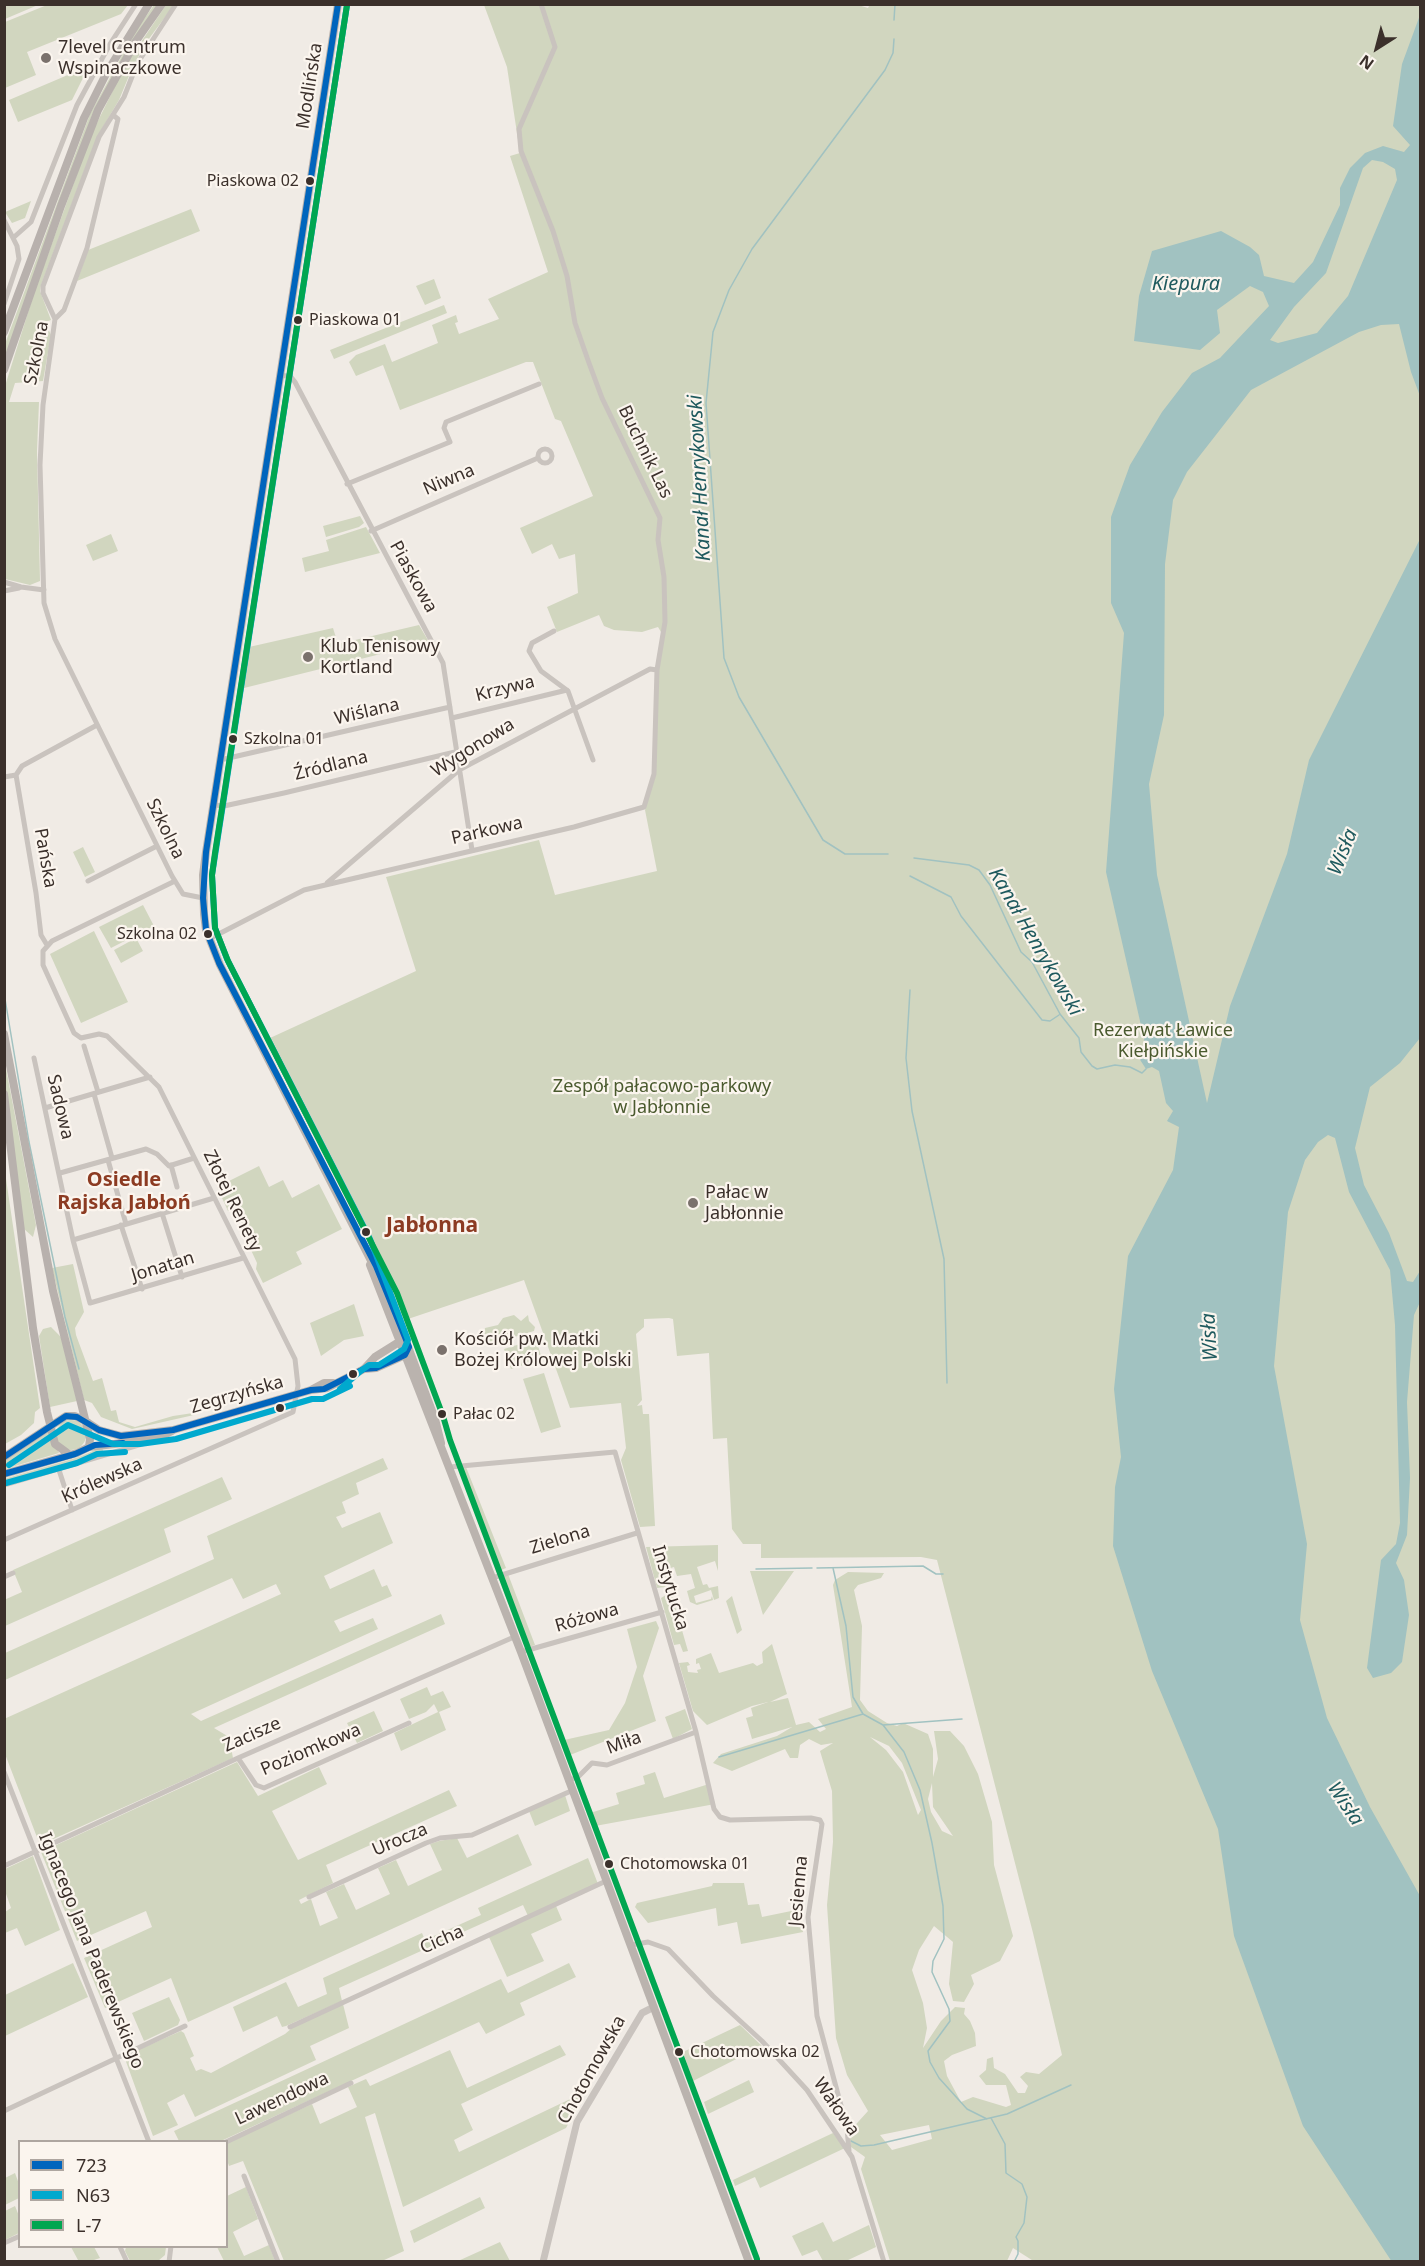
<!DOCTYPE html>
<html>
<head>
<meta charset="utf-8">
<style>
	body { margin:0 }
	#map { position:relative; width:1425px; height:2266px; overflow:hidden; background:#f0ebe5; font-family:"Noto Sans",sans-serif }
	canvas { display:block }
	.frame { position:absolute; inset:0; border:6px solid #3b302b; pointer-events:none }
	.legend { position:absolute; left:18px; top:2140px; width:210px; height:108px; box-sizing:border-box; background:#fbf5ee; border:2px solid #aea6a0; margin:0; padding:8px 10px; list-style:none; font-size:18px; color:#3b302b }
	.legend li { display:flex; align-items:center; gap:12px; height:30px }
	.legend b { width:30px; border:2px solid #aea6a0 }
	.north { position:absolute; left:1347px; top:18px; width:60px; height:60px; -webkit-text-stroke:4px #fbf5ee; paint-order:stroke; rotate:216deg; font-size:16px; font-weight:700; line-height:24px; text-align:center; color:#3b302b }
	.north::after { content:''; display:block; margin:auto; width:21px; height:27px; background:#3b302b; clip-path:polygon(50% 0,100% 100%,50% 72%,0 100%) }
</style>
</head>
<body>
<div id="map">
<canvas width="1425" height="2266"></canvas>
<div class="frame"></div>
<ul class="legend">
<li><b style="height:8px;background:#0065bd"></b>723</li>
<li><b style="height:8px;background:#00a9ce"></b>N63</li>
<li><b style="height:8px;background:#00a651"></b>L-7</li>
</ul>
<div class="north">N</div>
</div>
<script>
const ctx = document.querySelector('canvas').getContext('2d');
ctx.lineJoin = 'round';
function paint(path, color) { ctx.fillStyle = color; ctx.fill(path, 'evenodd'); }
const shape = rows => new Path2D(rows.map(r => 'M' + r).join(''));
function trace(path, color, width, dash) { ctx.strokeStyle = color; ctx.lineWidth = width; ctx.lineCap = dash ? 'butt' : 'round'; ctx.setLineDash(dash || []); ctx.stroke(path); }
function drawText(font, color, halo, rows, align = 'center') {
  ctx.font = font + ' "Noto Sans",sans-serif'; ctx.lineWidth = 4.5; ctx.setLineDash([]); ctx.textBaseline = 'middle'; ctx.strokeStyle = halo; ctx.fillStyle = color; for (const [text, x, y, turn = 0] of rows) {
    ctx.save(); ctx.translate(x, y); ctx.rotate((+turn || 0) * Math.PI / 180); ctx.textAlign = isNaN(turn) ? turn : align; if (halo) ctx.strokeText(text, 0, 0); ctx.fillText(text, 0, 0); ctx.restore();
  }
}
paint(shape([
	[5,4,38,4,38,5,5,19],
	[855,4,868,8,870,4,1420,5,1420,2261,1035,2262,1013,2248,1007,2261,890,2261,861,2169,865,2157,851,2147,849,2132,868,2111,847,2075,836,2038,827,1905,833,1842,832,1791,820,1751,833,1743,821,1745,809,1739,800,1745,798,1758,790,1758,785,1749,732,1771,713,1763,721,1754,777,1736,792,1727,752,1739,746,1718,753,1716,751,1708,768,1702,752,1706,707,1725,693,1711,679,1663,688,1662,690,1665,687,1666,688,1672,698,1673,697,1670,701,1669,699,1663,696,1664,696,1659,711,1653,719,1673,753,1663,757,1666,763,1663,762,1652,772,1644,787,1694,770,1702,788,1698,796,1725,809,1722,820,1732,826,1729,818,1719,852,1707,833,1585,835,1580,848,1572,884,1573,881,1578,858,1585,854,1590,862,1626,860,1700,868,1711,887,1723,897,1726,903,1723,928,1734,933,1749,933,1777,938,1759,934,1731,950,1731,964,1746,978,1774,992,1822,994,1865,1013,1936,1000,1961,971,1975,974,1984,964,2002,953,2001,949,1984,953,1942,934,1926,919,1950,912,1970,923,2003,927,2028,923,2048,941,2021,955,2007,965,2008,964,2014,970,2021,975,2033,976,2046,952,2055,944,2061,947,2076,961,2102,973,2097,1006,2107,1011,2105,1006,2085,986,2085,979,2076,986,2070,987,2059,993,2057,994,2068,1005,2074,1018,2093,1025,2093,1028,2086,1020,2077,1026,2072,1039,2074,1062,2055,1033,1933,937,1560,921,1557,761,1558,761,1544,743,1544,732,1529,727,1438,713,1439,709,1353,677,1356,673,1319,669,1318,644,1319,644,1327,636,1334,642,1400,637,1406,642,1405,643,1414,649,1414,655,1526,640,1527,621,1460,626,1448,621,1403,570,1408,524,1280,405,1320,388,1277,389,1275,270,1038,416,971,386,877,539,840,555,895,657,871,645,810,655,775,658,667,664,637,658,627,642,632,614,630,604,626,599,615,557,632,547,607,578,593,575,554,559,559,552,544,532,554,520,528,593,496,561,421,555,419,533,362,526,362,400,410,383,365,356,376,349,362,356,355,385,344,392,362,438,343,432,325,456,315,458,322,455,323,459,334,499,319,488,299,548,272,510,156,520,153,507,67,484,5],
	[870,1737,889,1746,902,1763,921,1810,918,1815,903,1772,886,1750],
	[932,1783,933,1807,953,1836,942,1831,931,1812,928,1799],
	[929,2125,932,2139,892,2150,880,2135],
	[47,5,128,5,121,14,27,52,36,75,5,88,5,22],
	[154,5,158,5,92,115,5,359,5,344,90,114,136,30],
	[166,5,174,5,148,40,133,66,119,100,97,137,41,285,40,291,51,320,45,322,51,335,43,381,15,383,9,402,39,402,37,451,40,581,30,585,5,579,5,386,35,290,92,133,125,66],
	[89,66,72,100,18,122,9,100],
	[31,201,25,218,12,223,5,212],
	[191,209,200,231,77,281,88,250],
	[434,279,441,298,425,305,416,286],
	[444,305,447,313,334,359,330,350],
	[360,516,364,523,359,527,326,537,323,526],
	[366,527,380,553,305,572,302,558,329,551,326,540],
	[111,534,118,551,93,561,86,545],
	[419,625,429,642,244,688,249,647,333,628,338,644],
	[83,847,95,872,85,877,73,852],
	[143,905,154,926,111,948,99,927],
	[94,931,128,1002,81,1023,50,954],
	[136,938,143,951,121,963,114,950],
	[4,1058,36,1225,33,1237,24,1229,5,1084],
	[259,1166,269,1187,283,1180,292,1198,319,1184,342,1229,296,1252,302,1264,263,1283,256,1269,257,1263,251,1250,253,1247,236,1210,228,1211,217,1187],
	[5,1172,40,1408,35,1412,34,1423,21,1435,5,1444],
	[73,1264,84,1312,75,1328,76,1335,93,1381,102,1378,111,1411,116,1410,119,1422,135,1427,173,1416,193,1413,194,1415,132,1429,101,1417,92,1403,84,1400,52,1268],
	[354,1304,364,1336,344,1340,321,1356,310,1323],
	[514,1315,521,1321,528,1315,529,1321,535,1327,534,1331,488,1345,484,1333,485,1328,498,1325,503,1318],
	[51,1327,61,1337,77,1401,50,1407,39,1336,43,1329],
	[536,1339,542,1359,511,1369,504,1349],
	[544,1373,561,1427,541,1433,523,1379],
	'56 1435a15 15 0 1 1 30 0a15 15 0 1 1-30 0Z',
	[49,1432,59,1453,5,1469,4,1461],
	[102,1447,104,1454,5,1484,4,1479,79,1457],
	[383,1458,388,1469,356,1483,359,1494,342,1502,346,1513,336,1517,342,1528,380,1512,393,1543,324,1576,330,1589,374,1569,382,1587,387,1585,392,1596,334,1621,340,1632,373,1618,378,1629,191,1714,201,1721,441,1614,445,1624,214,1728,229,1737,233,1758,40,1845,5,1754,4,1719,281,1594,276,1584,243,1599,232,1578,5,1680,5,1653,214,1559,207,1536],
	[466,1467,506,1568,499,1571,462,1468],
	[222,1477,232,1499,164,1529,171,1552,5,1626,4,1600,22,1592,13,1570],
	[718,1545,718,1571,715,1561,697,1567,703,1585,707,1584,709,1588,718,1586,719,1598,714,1600,711,1590,694,1596,696,1603,711,1599,712,1596,713,1600,697,1605,690,1602,687,1591,695,1588,691,1574,677,1576,674,1567,664,1570,670,1588,666,1590,665,1587,657,1588,646,1547],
	[750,1571,794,1571,763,1615,753,1581],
	[508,1574,535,1645,529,1647,503,1576],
	[671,1592,688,1651,683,1652,680,1644,674,1645,661,1598],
	[732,1596,742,1630,737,1634,726,1601],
	[656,1621,659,1628,643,1676,656,1721,570,1755,564,1740,609,1730,625,1703,637,1667,627,1629],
	[427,1687,431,1696,443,1691,451,1707,439,1712,446,1730,401,1751,394,1733,438,1712,434,1704,426,1712,409,1719,400,1699],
	[685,1709,692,1729,673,1739,665,1717],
	[374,1711,383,1731,357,1743,347,1723],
	[237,1762,258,1796,319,1767,327,1784,272,1811,298,1860,449,1790,457,1806,326,1865,333,1883,299,1900,301,1904,311,1899,320,1926,338,1918,326,1892,344,1884,356,1910,390,1894,378,1868,396,1860,408,1886,442,1870,430,1844,439,1841,457,1838,467,1858,518,1834,532,1865,188,2022,171,1978,105,2008,84,1958,152,1927,146,1911,77,1941,41,1852],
	[655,1772,664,1798,709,1784,715,1804,595,1826,590,1813,619,1804,616,1793,645,1784,643,1776],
	[565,1795,570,1811,535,1826,529,1811],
	[33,1856,60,1930,25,1946,17,1928,5,1933,5,1912,11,1908,5,1891,5,1869],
	[588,1858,598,1884,528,1916,523,1905,339,1988,342,2001,286,2026,282,2027,277,2016,243,2032,233,2007,286,1982,298,2007,327,1994,323,1978,422,1933,425,1940,481,1915,478,1908],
	[713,1883,744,1883,748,1905,759,1904,762,1917,801,1909,803,1932,741,1944,737,1922,718,1926,716,1908,648,1923,635,1907,637,1903,712,1886],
	[556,1906,562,1920,531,1934,544,1961,507,1977,489,1937],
	[73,1963,88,1997,5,2036,5,1995],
	[569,1963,576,1977,520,2003,525,2015,486,2034,479,2022,221,2141,179,2141,174,2131,501,1979,508,1993],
	[169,1997,180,2020,178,2025,144,2041,132,2013],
	[343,2004,349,2028,310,2046,316,2060,195,2117,184,2094,167,2103,178,2125,153,2136,124,2056,181,2031,184,2033,194,2056,190,2058,196,2071,201,2069,211,2073,285,2034,292,2028],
	[740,2025,762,2046,693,2081,683,2052],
	[560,2045,566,2055,461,2104,473,2130,454,2140,459,2152,585,2092,566,2128,403,2207,375,2113,365,2117,404,2251,382,2261,284,2261,243,2161,229,2166,227,2160,226,2143,312,2104,320,2124,357,2107,348,2087,366,2079,370,2086,450,2050,467,2088],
	[749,2080,754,2092,708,2114,704,2102],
	[833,2133,845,2148,760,2188,755,2177,735,2186,733,2180],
	[15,2173,19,2184,19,2198,5,2205,5,2178],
	[246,2187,258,2219,233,2232,244,2256,269,2245,275,2261,224,2261,217,2247,226,2246,227,2196],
	[480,2197,485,2208,414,2243,410,2231],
	[15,2206,19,2216,19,2233,5,2240,5,2211],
	[823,2222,833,2242,869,2225,876,2247,846,2261,823,2261,817,2250,802,2256,792,2236],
	[500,2242,510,2261,458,2261],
	[71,2247,94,2247,100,2258,91,2261,78,2260],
	[126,2247,166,2247,165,2255,158,2261,130,2261,125,2251]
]), '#d1d6bf');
paint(shape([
	[1420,15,1420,396,1411,372,1399,324,1381,325,1359,332,1251,390,1187,472,1173,500,1165,564,1164,715,1149,784,1157,875,1207,1103,1230,1006,1287,854,1309,760,1420,539,1420,1038,1400,1063,1370,1087,1355,1148,1364,1185,1389,1233,1407,1281,1413,1282,1420,1271,1420,1302,1414,1315,1407,1402,1410,1478,1407,1535,1396,1563,1404,1580,1409,1615,1402,1662,1391,1673,1373,1678,1367,1668,1381,1560,1396,1544,1400,1523,1395,1325,1390,1270,1349,1192,1335,1138,1328,1135,1318,1142,1305,1160,1288,1212,1274,1366,1307,1544,1300,1620,1327,1718,1370,1807,1420,1896,1420,2261,1392,2262,1303,2126,1234,1936,1218,1829,1152,1671,1113,1546,1115,1487,1121,1457,1114,1389,1128,1256,1173,1170,1179,1127,1167,1121,1173,1111,1166,1103,1159,1071,1152,1067,1146,1069,1137,1055,1145,1043,1106,872,1124,633,1111,603,1111,517,1130,465,1162,412,1192,373,1220,358,1269,306,1263,292,1250,286,1217,310,1220,333,1200,350,1134,341,1139,296,1152,251,1221,231,1250,247,1259,255,1264,276,1294,283,1313,262,1340,205,1340,188,1350,168,1365,153,1383,146,1404,152,1410,145,1393,126,1402,64],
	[1372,160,1383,162,1395,169,1397,180,1348,296,1317,333,1278,343,1270,340,1294,307,1326,273,1363,168]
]), '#a1c2c1');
trace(shape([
	[894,20,895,4],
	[888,854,845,854,823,840,739,697,724,658,706,403,713,332,729,290,752,249,885,70,893,53,894,39],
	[914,858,969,865,979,870,990,885,1021,952,1032,962,1060,1014,1079,1038,1081,1052,1092,1066,1097,1069,1115,1065,1130,1067,1142,1073,1146,1069],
	[910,876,951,897,961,916,1042,1020,1050,1021,1059,1015],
	[910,990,906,1058,912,1111,944,1259,947,1383],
	[4,993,29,1142,65,1317,79,1369],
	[817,1568,923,1566,936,1574,943,1574],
	[833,1568,846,1626,853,1697,863,1714],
	[756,1569,812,1568],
	[883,1725,904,1752,920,1790,932,1843,943,1906,944,1939,933,1961,932,1972,949,2009,950,2021,928,2051,930,2062,939,2078,967,2109,987,2119],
	[719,1757,863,1714,883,1725,962,1719],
	[991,2118,1005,2144,1006,2173,1022,2184,1027,2197,1024,2223,1016,2237,1018,2241,1018,2254,1014,2262],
	[851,2141,861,2146,874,2145,1007,2114,1071,2085]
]), '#a1c2c1', 1.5);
trace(shape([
	[113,115,118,119,87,248,64,310,55,319,43,405,40,465,44,603,55,639,172,876,183,894,203,898],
	[4,220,17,246,19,259,4,304],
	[13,238,31,222,77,105,110,44,136,4],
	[55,319,43,293,43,286,99,137,124,97,137,64,176,4],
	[281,375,291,377,295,382,443,663,472,850],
	'538 456a7 7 0 1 1 14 0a7 7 0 1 1-14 0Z',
	[347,484,450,442,444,428,446,422,539,384],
	[371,531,538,458],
	[4,582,21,587,44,590],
	[4,591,19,588],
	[554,631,532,643,529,651,541,671,568,691,593,760],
	[452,718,567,690],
	[220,760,450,707],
	[4,777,16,775],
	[214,805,224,806,284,793,455,752],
	[88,881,157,846],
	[327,883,459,770,650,669,657,670],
	[209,939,304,890,574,827,644,807,654,774,657,670,665,622,664,577,658,540,660,518,602,398,589,363,575,323,567,276,553,231,521,151,519,129,555,47,541,4],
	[47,945,41,935,36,893,16,775,22,766,97,725],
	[84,1046,98,1092],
	[34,1058,73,1240,90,1303,243,1258],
	[94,1094,112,1158],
	[45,1108,150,1077],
	[108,1160,126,1224],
	[171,1165,177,1187],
	[60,1173,146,1149,157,1154,169,1166,194,1158],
	[162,1213,182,1277],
	[121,1225,142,1289],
	[73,1240,214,1198],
	[450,1467,615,1452,696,1732,714,1809,720,1817,730,1820,811,1818,820,1820,822,1824,808,1917,817,2016,847,2128,849,2151],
	[59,1470,72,1510],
	[4,1485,152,1441],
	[4,1540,293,1412,298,1386,295,1359,159,1087,107,1036,99,1034,81,1038,74,1033,43,965,43,951,52,941,175,881],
	[4,1577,13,1573],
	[492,1578,637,1533],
	[521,1652,662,1612],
	[238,1758,256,1785,264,1788,409,1723],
	[4,1772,149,2142],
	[568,1781,579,1776,592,1763,607,1765,696,1732],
	[4,1866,238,1758,514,1637],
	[309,1897,426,1843,440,1838,472,1835,571,1791],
	[631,1945,648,1942,668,1949,713,1996,762,2041,807,2090,852,2157,884,2262],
	[290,2027,606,1881],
	[4,2111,185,2026],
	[226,2142,351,2083],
	[244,2176,278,2262],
	[4,2243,20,2236],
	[120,2247,127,2262],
	[169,2262,171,2246]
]), '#c9c3be', 5);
trace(shape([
	[543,2262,577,2122,642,2013,654,2007]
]), '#c9c3be', 7);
trace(shape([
	[338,4,206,852,203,875,204,914,206,930,220,965,389,1296,435,1419,441,1443],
	[370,1265,521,1652,749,2262],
	[364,1369,376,1368,405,1355,406,1351],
	[311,1390,324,1383,333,1383],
	[87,1422,99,1430,121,1436,173,1430,311,1390,327,1388,364,1369,375,1357,399,1342],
	[89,1447,156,1439,172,1431]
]), '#bab3ae', 8);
trace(shape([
	[4,332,84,118,107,72,149,4],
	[4,370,61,206,98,110,136,41,162,4],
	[4,1034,53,1291,90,1439,89,1447,77,1453,4,1474],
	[4,1094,33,1328,47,1412,55,1444,70,1455],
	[4,1457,66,1416,75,1416,87,1422]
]), '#b8b1ad', 8);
trace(shape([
	[338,4,206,852,203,898,206,930,219,963,376,1266,409,1347],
	[4,1457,66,1416,77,1417,99,1430,121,1436,173,1430,311,1390,324,1389,364,1369,376,1368,405,1355,409,1347],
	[4,1474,75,1454,95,1445,123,1443]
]), '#0065bd', 6);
trace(shape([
	[340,1389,362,1370,369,1365,379,1365,404,1349,408,1340,370,1239,227,959,215,928,212,875,347,5],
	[9,1465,68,1425,113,1444,140,1444,176,1439,312,1399,323,1399,350,1386],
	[6,1483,77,1463,97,1454,125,1452]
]), '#00a9ce', 6);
trace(shape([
	[347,5,215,853,212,875,215,928,228,961,397,1293,443,1416,450,1440,757,2259]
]), '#00a651', 6);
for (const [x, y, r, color] of [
	[46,58,6,"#7a716c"],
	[310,181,5,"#3b302b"],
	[298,320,5,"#3b302b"],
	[308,657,6,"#7a716c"],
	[233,739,5,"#3b302b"],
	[208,934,5,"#3b302b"],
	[693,1203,6,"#7a716c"],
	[366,1232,5,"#3b302b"],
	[442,1350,6,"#7a716c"],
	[353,1374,5,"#3b302b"],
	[280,1408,5,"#3b302b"],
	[442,1414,5,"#3b302b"],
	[609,1864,5,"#3b302b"],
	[679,2052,5,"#3b302b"]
]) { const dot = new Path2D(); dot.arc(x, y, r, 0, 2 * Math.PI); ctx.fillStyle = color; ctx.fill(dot); trace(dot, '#fbf5ee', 2); }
drawText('16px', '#3b302b', '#fbf5ee', [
	["Piaskowa 02",299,181,"right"],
	["Piaskowa 01",309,320],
	["Szkolna 01",244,739],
	["Szkolna 02",197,934,"right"],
	["Pałac 02",453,1414],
	["Chotomowska 01",620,1864],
	["Chotomowska 02",690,2052]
], 'left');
drawText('18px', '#3b302b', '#fbf5ee', [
	["7level Centrum",58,48],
	["Wspinaczkowe",58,69],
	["Klub Tenisowy",320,647],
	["Kortland",320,668],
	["Pałac w",705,1193],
	["Jabłonnie",705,1214],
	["Kościół pw. Matki",454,1340],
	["Bożej Królowej Polski",454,1361]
], 'left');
drawText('18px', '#3b302b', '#fbf5ee', [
	["Modlińska",310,86,-81],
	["Szkolna",37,353,-79],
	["Buchnik Las",645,452,64],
	["Niwna",449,480,-23],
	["Piaskowa",413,577,61],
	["Krzywa",505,689,-14],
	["Wiślana",367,712,-13],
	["Wygonowa",473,748,-32],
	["Źródlana",331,766,-14],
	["Szkolna",165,829,64],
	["Parkowa",487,831,-13],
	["Pańska",45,858,80],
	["Sadowa",60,1107,77],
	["Złotej Renety",232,1201,64],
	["Jonatan",163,1267,-17],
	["Zegrzyńska",237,1395,-16],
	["Królewska",102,1481,-24],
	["Zielona",560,1540,-17],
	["Instytucka",670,1588,73],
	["Różowa",587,1618,-16],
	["Zacisze",252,1735,-24],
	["Miła",624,1743,-20],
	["Poziomkowa",311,1750,-23],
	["Urocza",400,1840,-23],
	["Jesienna",799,1891,-85],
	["Cicha",442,1940,-24],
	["Ignacego Jana Paderewskiego",91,1951,68],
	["Chotomowska",592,2070,-61],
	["Lawendowa",282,2099,-25],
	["Wałowa",836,2107,55]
]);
drawText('18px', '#4a5a2e', '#fbf5ee', [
	["Rezerwat Ławice",1163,1031],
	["Kiełpińskie",1163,1052],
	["Zespół pałacowo-parkowy",662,1087],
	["w Jabłonnie",662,1108]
]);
drawText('italic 20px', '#1f5a5e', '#fbf5ee', [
	["Kiepura",1186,284],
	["Kanał Henrykowski",700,478,-93],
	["Wisła",1343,852,-68],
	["Kanał Henrykowski",1035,942,60],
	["Wisła",1210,1337,-93],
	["Wisła",1345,1804,56]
]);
drawText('bold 20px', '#8c3b22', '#fbf5ee', [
	["Osiedle",124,1180],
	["Rajska Jabłoń",124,1203]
]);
drawText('bold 21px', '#8c3b22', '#fbf5ee', [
	["Jabłonna",432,1226]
]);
</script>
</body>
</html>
